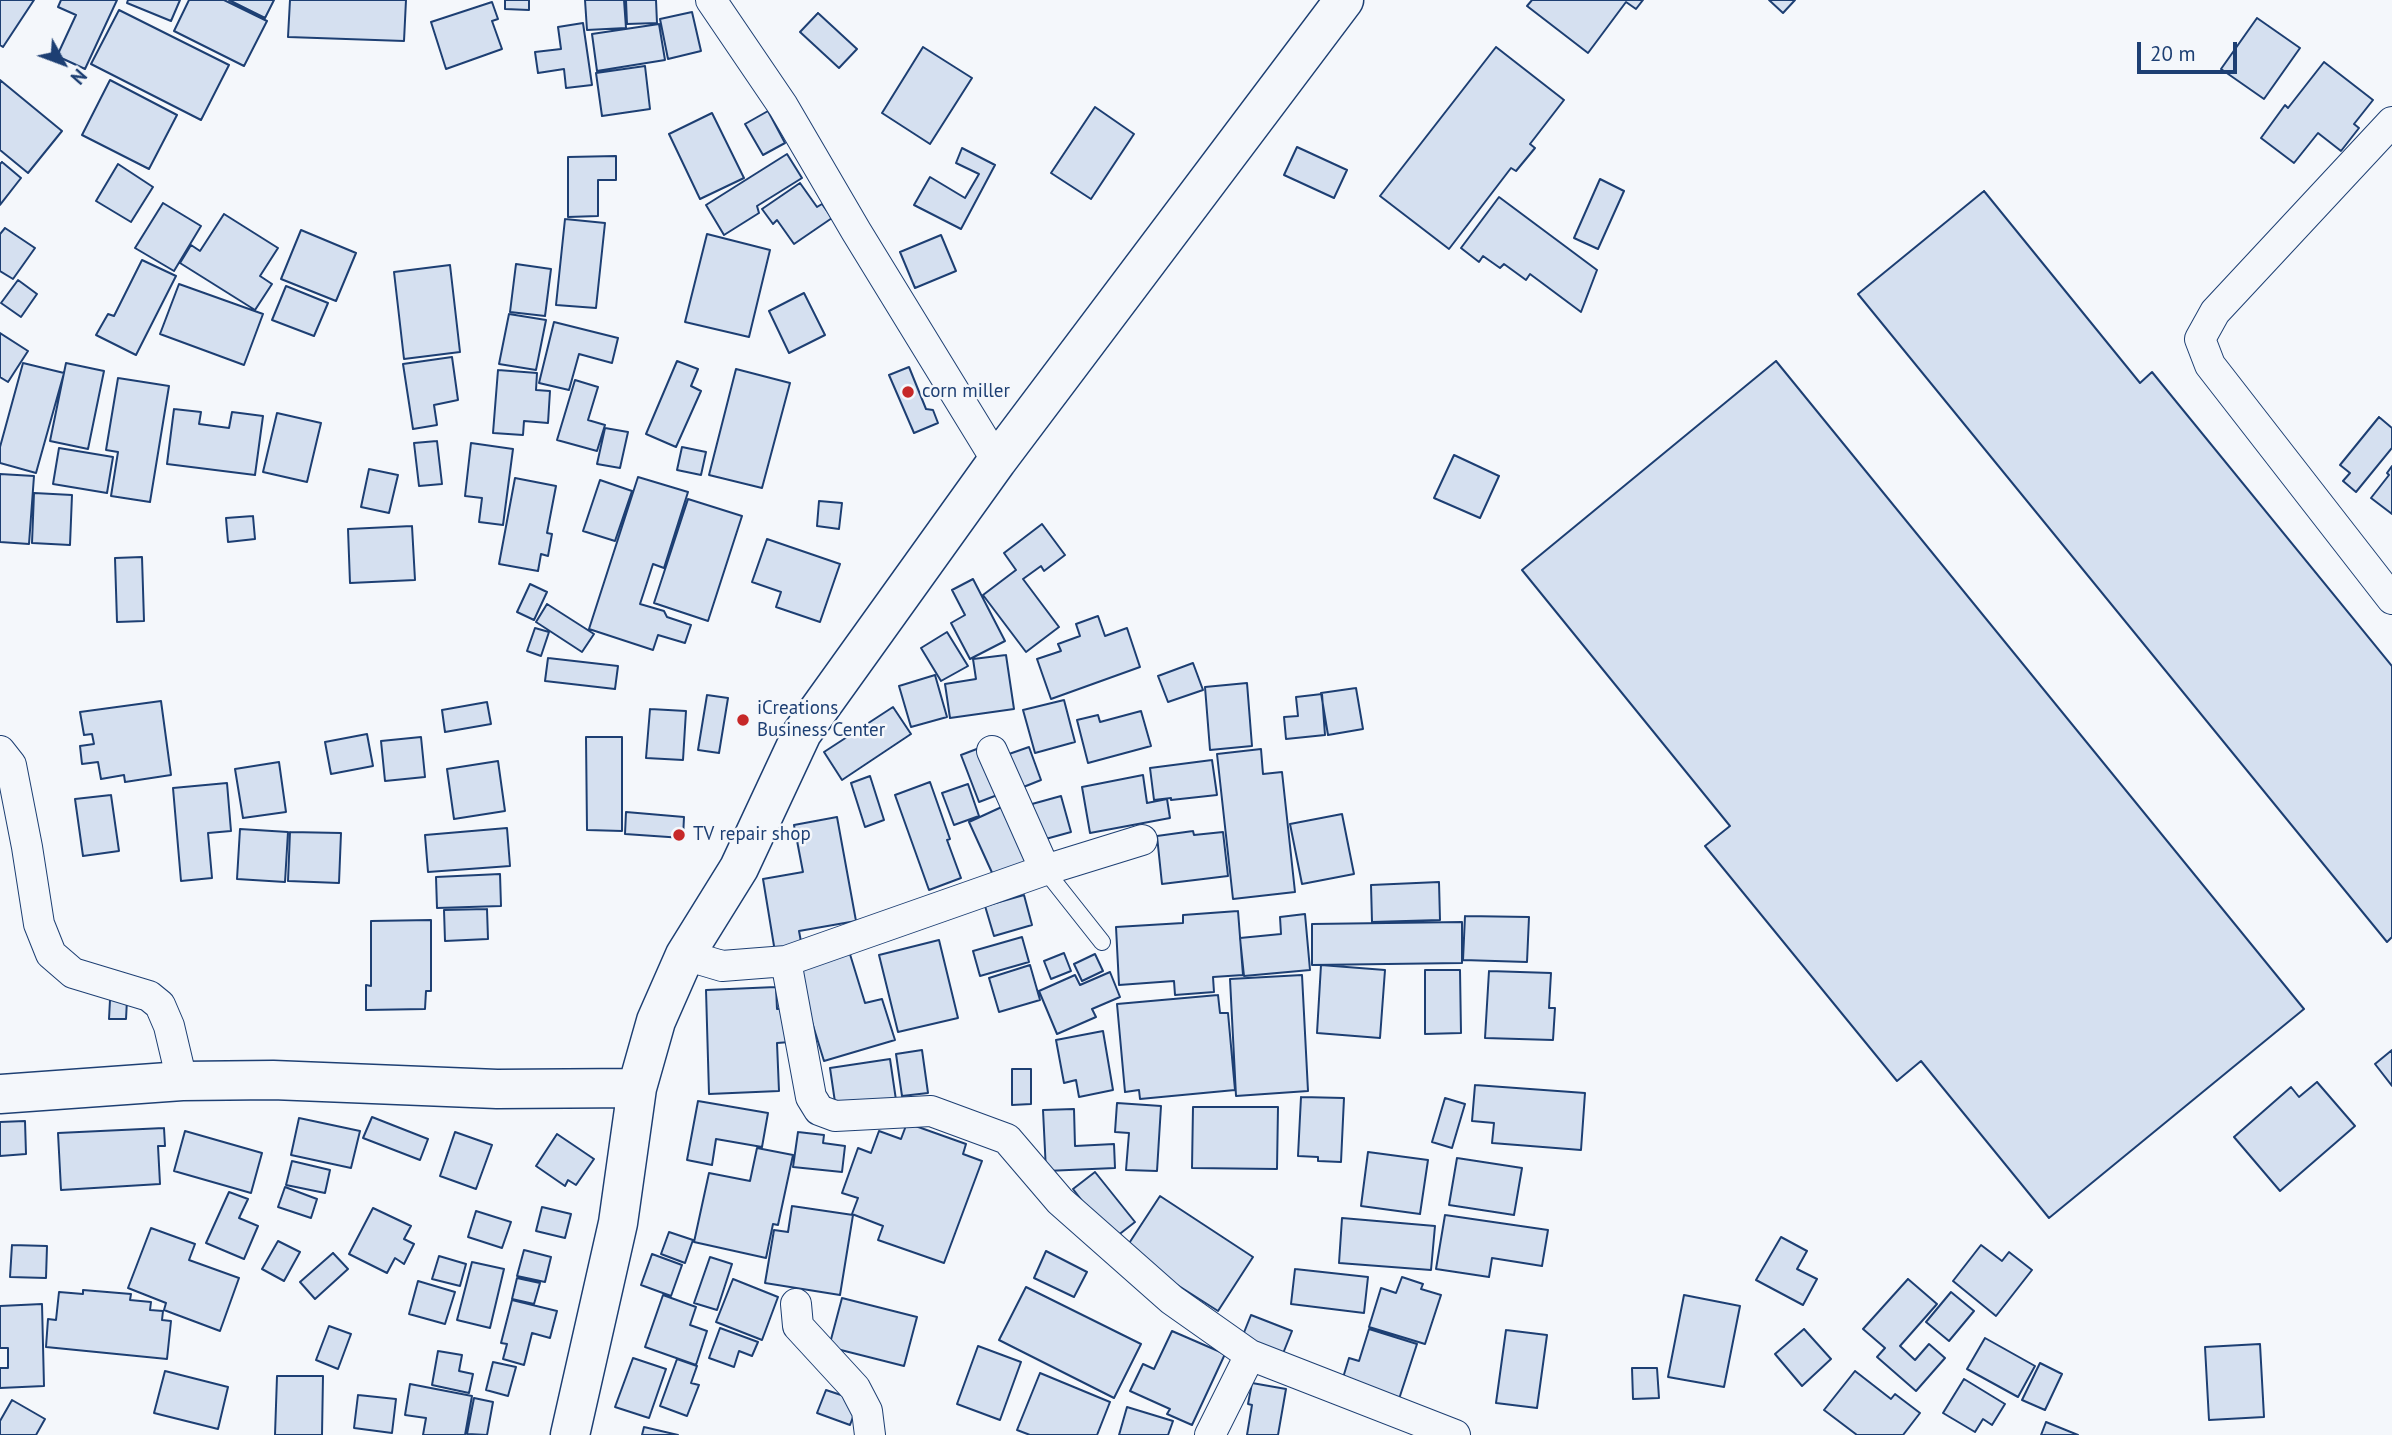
<!DOCTYPE html>
<html>
<head>
<meta charset="utf-8">
<style>
	body { margin:0 }
	#map { position:relative; width:2392px; height:1435px; overflow:hidden; background:#f4f7fb; font-family:"PT Sans",sans-serif }
	canvas { display:block }
	.north { position:absolute; left:28px; top:28px; width:70px; height:70px; -webkit-text-stroke:5px #f4f7fb; paint-order:stroke; rotate:131deg; font-size:19px; font-weight:700; line-height:28px; text-align:center; color:#1d3f73 }
	.north::after { content:''; display:block; margin:auto; width:24px; height:32px; background:#1d3f73; clip-path:polygon(50% 0,100% 100%,50% 72%,0 100%) }
	.scale { position:absolute; left:2137px; top:42px; width:100px; height:32px; box-sizing:border-box; border:4px solid #1d3f73; border-top:0; padding-left:9px; font-size:21px; line-height:24px; white-space:nowrap; color:#1d3f73; -webkit-text-stroke:5px #f4f7fb; paint-order:stroke }
</style>
</head>
<body>
<div id="map">
<canvas width="2392" height="1435"></canvas>
<div class="north">N</div>
<div class="scale">20 m</div>
</div>
<script>
const ctx = document.querySelector('canvas').getContext('2d');
ctx.lineJoin = 'round';
function paint(path, color) { ctx.fillStyle = color; ctx.fill(path, 'evenodd'); }
const shape = rows => new Path2D(rows.map(r => 'M' + r).join(''));
function trace(path, color, width, dash) { ctx.strokeStyle = color; ctx.lineWidth = width; ctx.lineCap = dash ? 'butt' : 'round'; ctx.setLineDash(dash || []); ctx.stroke(path); }
function drawText(font, color, halo, rows, align = 'center') {
  ctx.font = font + ' "PT Sans",sans-serif'; ctx.lineWidth = 5; ctx.setLineDash([]); ctx.textBaseline = 'middle'; ctx.strokeStyle = halo; ctx.fillStyle = color; for (const [text, x, y, turn = 0] of rows) {
    ctx.save(); ctx.translate(x, y); ctx.rotate((+turn || 0) * Math.PI / 180); ctx.textAlign = isNaN(turn) ? turn : align; if (halo) ctx.strokeText(text, 0, 0); ctx.fillText(text, 0, 0); ctx.restore();
  }
}
const building = shape([
	[0,0,34,0,3,47,0,45,0,0],
	[61,0,117,0,85,69,57,56,76,15,58,7,61,0],
	[128,0,180,0,171,21,127,3,128,0],
	[189,0,224,0,267,21,244,66,174,31,189,0],
	[229,0,274,0,265,18,229,0],
	[290,0,406,0,404,41,288,37,290,0],
	[505,0,529,0,529,10,505,9,505,0],
	[585,0,624,0,626,28,587,30,585,0],
	[626,0,656,0,657,23,627,24,626,0],
	[1532,0,1643,0,1636,9,1626,2,1588,53,1527,6,1532,0],
	[1769,0,1795,0,1783,13,1769,0],
	[492,2,498,19,492,21,502,49,446,69,431,22,492,2],
	[119,10,229,65,201,120,91,64,119,10],
	[692,12,701,51,668,59,660,19,692,12],
	[818,13,857,49,839,68,800,32,818,13],
	[2257,18,2300,48,2264,99,2221,69,2257,18],
	[583,23,592,85,566,88,564,69,538,73,535,52,561,49,558,27,583,23],
	[659,24,665,60,597,71,592,34,659,24],
	[923,47,972,78,930,144,882,113,923,47],
	[1496,47,1564,100,1530,144,1535,148,1516,171,1511,168,1449,249,1380,196,1496,47],
	[2324,62,2373,100,2354,124,2359,128,2341,151,2318,133,2294,163,2261,138,2285,105,2288,108,2324,62],
	[645,66,650,109,602,116,596,73,645,66],
	[0,80,62,131,28,173,0,150,0,80],
	[110,80,177,115,149,169,82,135,110,80],
	[1095,107,1134,134,1091,199,1051,173,1095,107],
	[768,111,785,143,763,155,745,124,768,111],
	[712,113,744,178,700,199,669,134,712,113],
	[1297,147,1347,170,1334,198,1284,175,1297,147],
	[962,148,995,165,961,229,914,205,930,177,965,198,979,174,956,163,962,148],
	[787,154,802,178,757,206,759,213,724,235,706,205,787,154],
	[616,156,616,180,598,180,598,216,568,217,568,157,616,156],
	[2,162,21,178,0,205,0,164,2,162],
	[118,164,153,187,131,222,96,201,118,164],
	[1600,179,1624,191,1598,249,1574,238,1600,179],
	[800,183,817,207,822,204,832,218,794,244,777,220,773,224,762,209,800,183],
	[1984,191,2140,383,2152,372,2392,666,2392,937,2387,942,1858,294,1984,191],
	[1499,197,1597,270,1581,312,1530,274,1526,280,1504,264,1500,268,1483,256,1479,262,1461,248,1499,197],
	[163,203,201,226,174,271,135,248,163,203],
	[224,214,278,248,260,276,272,284,255,310,180,263,191,245,200,251,224,214],
	[565,219,605,223,596,308,556,305,565,219],
	[5,228,35,248,13,279,0,271,0,234,5,228],
	[301,230,356,253,336,301,281,279,301,230],
	[707,234,770,250,749,337,685,322,707,234],
	[941,235,956,271,915,288,900,252,941,235],
	[142,260,176,276,136,355,96,335,108,314,114,316,142,260],
	[516,264,551,269,545,316,510,312,516,264],
	[450,265,460,352,404,359,394,272,450,265],
	[18,280,37,294,21,317,1,303,18,280],
	[179,284,263,314,244,365,160,334,179,284],
	[286,286,328,303,314,336,272,320,286,286],
	[804,293,825,335,789,353,769,311,804,293],
	[509,314,546,320,536,370,499,364,509,314],
	[554,322,618,338,612,363,579,354,569,390,539,383,554,322],
	[0,333,28,351,8,382,0,377,0,333],
	[452,357,458,400,434,405,437,425,413,429,403,364,452,357],
	[677,361,698,369,691,386,701,391,676,447,646,434,677,361],
	[1776,361,2304,1009,2049,1218,1921,1061,1897,1081,1705,846,1730,826,1522,570,1776,361],
	[23,363,64,373,36,473,0,463,0,447,23,363],
	[66,363,104,371,88,449,50,441,66,363],
	[909,367,926,409,933,410,938,423,914,433,889,375,909,367],
	[736,369,790,383,762,488,709,475,736,369],
	[498,370,537,373,536,390,550,391,548,423,524,421,523,435,493,433,498,370],
	[118,378,169,386,150,502,111,496,118,452,106,450,118,378],
	[575,380,598,387,588,420,605,425,597,451,557,440,575,380],
	[174,409,201,412,199,424,229,428,232,412,263,416,255,475,167,464,174,409],
	[277,413,321,423,307,482,263,472,277,413],
	[2379,417,2392,428,2392,448,2356,492,2343,481,2350,473,2340,465,2379,417],
	[605,428,628,432,620,468,597,464,605,428],
	[437,441,442,484,419,486,414,443,437,441],
	[471,443,513,449,503,525,479,522,482,498,465,496,471,443],
	[682,447,706,452,701,475,677,470,682,447],
	[59,448,113,457,107,493,53,484,59,448],
	[1454,455,1499,476,1480,518,1434,498,1454,455],
	[2392,466,2392,514,2371,498,2389,475,2387,473,2392,466],
	[369,469,398,475,389,513,361,507,369,469],
	[0,474,34,476,29,544,0,542,0,474],
	[638,477,688,492,664,568,653,564,640,604,664,611,667,617,691,625,685,643,658,635,653,650,589,629,638,477],
	[515,478,556,486,547,533,552,534,548,556,541,554,538,571,499,564,515,478],
	[600,480,632,491,615,541,583,531,600,480],
	[34,493,72,495,70,545,32,543,34,493],
	[688,499,742,516,708,621,654,603,688,499],
	[819,501,842,503,839,529,817,526,819,501],
	[253,516,255,539,228,542,226,518,253,516],
	[1042,524,1065,555,1044,571,1041,566,1023,579,1059,627,1026,652,983,595,1016,570,1004,553,1042,524],
	[412,526,415,580,350,583,348,529,412,526],
	[767,539,840,564,820,622,776,607,781,592,752,582,767,539],
	[142,557,144,621,117,622,115,558,142,557],
	[973,579,1005,641,970,659,951,623,965,615,952,590,973,579],
	[530,584,547,592,534,620,517,612,530,584],
	[547,604,594,634,582,652,536,622,547,604],
	[1098,616,1105,636,1127,628,1140,667,1051,699,1037,659,1061,651,1058,644,1080,636,1076,624,1098,616],
	[535,628,549,632,541,656,527,651,535,628],
	[947,632,968,666,941,681,921,648,947,632],
	[1006,655,1014,709,950,718,945,684,976,679,973,659,1006,655],
	[548,658,618,666,615,689,545,681,548,658],
	[1193,663,1203,690,1168,702,1158,676,1193,663],
	[935,675,947,717,911,727,899,686,935,675],
	[1247,683,1252,746,1210,750,1205,687,1247,683],
	[1356,688,1363,729,1328,735,1321,693,1356,688],
	[1322,694,1325,735,1286,739,1284,717,1298,716,1296,697,1322,694],
	[707,695,728,698,719,753,698,750,707,695],
	[1064,700,1075,742,1035,753,1023,710,1064,700],
	[161,701,171,775,125,782,124,775,101,779,98,762,82,764,80,746,94,744,92,734,84,735,80,712,161,701],
	[487,702,491,724,445,732,442,710,487,702],
	[893,707,911,734,842,780,824,752,893,707],
	[650,709,686,711,683,760,646,758,650,709],
	[1141,711,1151,746,1088,763,1077,720,1098,715,1100,722,1141,711],
	[367,734,373,766,331,774,325,742,367,734],
	[421,737,425,777,385,781,381,741,421,737],
	[586,737,622,737,622,831,587,830,586,737],
	[982,747,1000,794,979,802,961,755,982,747],
	[1029,747,1041,780,1021,788,1009,754,1029,747],
	[1261,749,1263,774,1282,772,1295,892,1233,899,1217,754,1261,749],
	[1212,760,1217,795,1171,800,1171,798,1154,800,1150,768,1212,760],
	[498,761,505,811,454,819,447,769,498,761],
	[279,762,286,812,243,818,235,769,279,762],
	[1143,775,1147,803,1167,799,1170,818,1090,833,1082,787,1143,775],
	[870,776,884,820,865,827,851,783,870,776],
	[930,782,950,839,947,840,961,878,929,890,895,795,930,782],
	[227,783,231,831,208,833,212,878,181,881,173,788,227,783],
	[968,784,979,816,954,825,942,793,968,784],
	[111,795,119,851,83,856,75,799,111,795],
	[1061,796,1071,832,1042,840,1032,804,1061,796],
	[1006,805,1031,861,994,877,969,822,1006,805],
	[626,812,684,817,683,838,625,834,626,812],
	[1342,814,1354,874,1302,884,1290,824,1342,814],
	[837,817,856,921,799,931,802,947,775,952,763,879,803,872,794,825,837,817],
	[507,828,510,866,428,872,425,835,507,828],
	[240,829,288,832,285,882,237,879,240,829],
	[1193,831,1194,835,1223,832,1228,876,1162,884,1157,836,1193,831],
	[290,832,341,833,339,883,288,881,290,832],
	[500,874,501,906,437,908,436,877,500,874],
	[1439,882,1440,920,1372,922,1371,885,1439,882],
	[1024,895,1032,925,994,936,985,906,1024,895],
	[487,909,488,939,445,941,444,910,487,909],
	[1238,911,1243,975,1213,977,1214,992,1175,995,1174,981,1119,985,1116,927,1183,923,1183,915,1238,911],
	[1305,914,1310,970,1244,976,1240,938,1281,934,1280,917,1305,914],
	[1465,916,1529,917,1527,962,1463,960,1465,916],
	[431,920,431,991,426,991,425,1009,366,1010,366,985,371,986,371,921,431,920],
	[1462,922,1462,963,1312,965,1312,924,1462,922],
	[1022,937,1029,962,980,976,973,951,1022,937],
	[939,940,958,1018,898,1032,879,955,939,940],
	[849,951,865,1003,882,999,895,1040,824,1061,795,967,849,951],
	[1064,953,1071,971,1051,979,1044,961,1064,953],
	[1095,954,1103,971,1082,981,1074,964,1095,954],
	[1030,965,1040,1000,999,1012,989,978,1030,965],
	[1321,965,1385,970,1380,1038,1317,1033,1321,965],
	[1425,970,1460,970,1461,1033,1425,1034,1425,970],
	[1489,971,1551,973,1549,1008,1555,1008,1553,1040,1485,1038,1489,971],
	[1110,972,1120,997,1092,1009,1096,1017,1057,1034,1039,991,1075,975,1080,985,1110,972],
	[1302,975,1308,1091,1236,1096,1230,979,1302,975],
	[776,987,777,1009,789,1008,790,1042,777,1043,779,1091,709,1094,706,990,776,987],
	[1218,995,1220,1013,1228,1013,1235,1090,1140,1099,1139,1090,1125,1092,1117,1004,1218,995],
	[110,1000,127,1000,126,1019,109,1019,110,1000],
	[1103,1031,1113,1090,1079,1097,1076,1080,1064,1083,1056,1040,1103,1031],
	[922,1050,928,1093,902,1096,896,1054,922,1050],
	[2392,1050,2392,1086,2375,1064,2392,1050],
	[890,1059,896,1100,836,1109,830,1068,890,1059],
	[1012,1069,1031,1069,1031,1104,1012,1105,1012,1069],
	[2317,1082,2355,1126,2280,1191,2234,1137,2291,1087,2299,1097,2317,1082],
	[1475,1085,1585,1093,1581,1150,1492,1143,1494,1123,1472,1121,1475,1085],
	[1301,1097,1344,1098,1341,1162,1318,1161,1318,1157,1298,1156,1301,1097],
	[1445,1098,1465,1104,1452,1148,1432,1142,1445,1098],
	[698,1101,768,1113,762,1147,716,1139,712,1165,687,1160,698,1101],
	[1117,1103,1161,1106,1157,1171,1126,1170,1129,1133,1115,1132,1117,1103],
	[1193,1107,1278,1107,1277,1169,1192,1168,1193,1107],
	[1074,1109,1075,1146,1114,1144,1115,1168,1046,1171,1043,1110,1074,1109],
	[372,1117,428,1139,420,1160,363,1138,372,1117],
	[299,1118,360,1131,351,1168,291,1155,299,1118],
	[25,1121,26,1154,0,1156,0,1122,25,1121],
	[907,1123,966,1144,963,1154,982,1161,944,1263,878,1240,883,1226,852,1214,858,1198,842,1193,858,1148,871,1153,879,1131,901,1139,907,1123],
	[164,1128,165,1146,158,1146,160,1184,61,1190,58,1133,164,1128],
	[185,1131,262,1153,251,1193,174,1171,185,1131],
	[455,1132,492,1145,476,1189,440,1176,455,1132],
	[798,1132,824,1135,823,1143,845,1146,842,1172,793,1167,798,1132],
	[557,1134,594,1159,576,1185,568,1180,565,1186,536,1166,557,1134],
	[757,1148,793,1155,778,1225,773,1224,766,1258,694,1242,709,1173,750,1181,757,1148],
	[1368,1152,1428,1160,1420,1214,1361,1206,1368,1152],
	[1457,1158,1522,1168,1514,1215,1449,1205,1457,1158],
	[292,1161,330,1170,325,1193,286,1185,292,1161],
	[1095,1172,1135,1222,1112,1240,1073,1189,1095,1172],
	[285,1187,317,1199,311,1218,278,1207,285,1187],
	[229,1192,248,1199,239,1218,258,1226,244,1259,206,1243,229,1192],
	[1160,1196,1253,1257,1218,1311,1124,1251,1160,1196],
	[792,1206,853,1215,840,1295,765,1283,774,1230,788,1232,792,1206],
	[542,1207,571,1214,565,1238,536,1231,542,1207],
	[373,1208,411,1226,404,1239,414,1244,404,1264,395,1258,387,1273,349,1254,373,1208],
	[476,1211,511,1222,502,1248,468,1237,476,1211],
	[1445,1215,1548,1230,1542,1266,1492,1258,1489,1277,1436,1269,1445,1215],
	[1342,1218,1435,1226,1431,1270,1339,1263,1342,1218],
	[151,1228,195,1244,189,1260,239,1278,220,1331,164,1310,166,1303,128,1288,151,1228],
	[669,1232,693,1240,685,1263,661,1254,669,1232],
	[1781,1237,1807,1251,1797,1269,1817,1279,1803,1305,1756,1280,1781,1237],
	[278,1241,300,1252,284,1281,262,1269,278,1241],
	[12,1245,47,1246,46,1278,10,1277,12,1245],
	[1981,1245,2002,1261,2009,1252,2032,1270,1996,1316,1953,1281,1981,1245],
	[524,1250,551,1257,545,1282,517,1276,524,1250],
	[1046,1251,1087,1272,1074,1297,1034,1278,1046,1251],
	[333,1253,348,1269,315,1299,300,1282,333,1253],
	[652,1254,682,1265,671,1296,641,1285,652,1254],
	[439,1256,466,1264,460,1286,432,1279,439,1256],
	[710,1257,732,1264,717,1310,694,1303,710,1257],
	[472,1262,504,1269,490,1328,457,1320,472,1262],
	[1295,1269,1368,1277,1364,1313,1291,1304,1295,1269],
	[1402,1277,1423,1284,1421,1289,1441,1295,1425,1344,1369,1327,1381,1288,1396,1293,1402,1277],
	[517,1278,540,1283,534,1304,512,1299,517,1278],
	[733,1279,778,1297,762,1340,716,1322,733,1279],
	[1908,1279,1937,1304,1900,1346,1915,1360,1929,1344,1945,1358,1916,1391,1877,1357,1885,1348,1863,1329,1908,1279],
	[418,1281,455,1292,445,1324,409,1314,418,1281],
	[1026,1287,1141,1344,1114,1398,999,1340,1026,1287],
	[83,1290,131,1294,130,1300,151,1302,150,1310,163,1311,162,1320,171,1321,167,1359,46,1347,48,1319,56,1320,59,1292,83,1294,83,1290],
	[1951,1292,1974,1311,1949,1341,1926,1322,1951,1292],
	[663,1295,696,1307,690,1325,707,1331,696,1365,645,1347,663,1295],
	[1684,1295,1740,1306,1724,1387,1668,1377,1684,1295],
	[842,1298,917,1317,904,1366,829,1347,842,1298],
	[512,1300,557,1311,550,1338,532,1333,524,1365,503,1359,507,1344,501,1343,512,1300],
	[42,1304,44,1386,0,1388,0,1368,8,1368,8,1348,0,1348,0,1306,42,1304],
	[1251,1315,1292,1331,1280,1361,1239,1345,1251,1315],
	[329,1326,351,1334,338,1369,316,1360,329,1326],
	[720,1328,758,1342,752,1356,739,1351,734,1367,709,1358,720,1328],
	[1369,1329,1417,1344,1399,1399,1342,1381,1349,1358,1359,1361,1369,1329],
	[1804,1329,1831,1359,1802,1386,1775,1354,1804,1329],
	[1506,1330,1547,1335,1537,1408,1496,1403,1506,1330],
	[1172,1331,1225,1354,1192,1425,1167,1414,1170,1409,1130,1391,1143,1364,1154,1369,1172,1331],
	[1985,1338,2035,1366,2018,1397,1967,1369,1985,1338],
	[2260,1344,2264,1417,2209,1420,2205,1347,2260,1344],
	[978,1346,1021,1362,1000,1420,957,1404,978,1346],
	[438,1351,462,1355,459,1371,473,1374,469,1393,432,1385,438,1351],
	[633,1358,666,1369,649,1418,615,1407,633,1358],
	[677,1359,697,1366,691,1383,699,1385,687,1416,660,1406,677,1359],
	[493,1362,516,1367,508,1396,486,1390,493,1362],
	[2040,1363,2062,1374,2045,1410,2022,1400,2040,1363],
	[1632,1368,1657,1368,1659,1398,1633,1399,1632,1368],
	[165,1371,228,1387,218,1429,154,1413,165,1371],
	[1855,1371,1891,1399,1895,1394,1920,1413,1903,1435,1857,1435,1824,1410,1855,1371],
	[1040,1373,1110,1402,1097,1435,1030,1435,1017,1430,1040,1373],
	[277,1376,323,1376,322,1435,275,1435,277,1376],
	[1964,1379,2005,1404,1992,1425,1983,1419,1975,1432,1943,1413,1964,1379],
	[1252,1383,1286,1389,1278,1435,1247,1435,1252,1405,1248,1404,1252,1383],
	[410,1384,472,1396,465,1435,423,1435,426,1418,405,1415,410,1384],
	[826,1390,859,1401,850,1425,817,1413,826,1390],
	[358,1395,396,1399,392,1433,354,1428,358,1395],
	[474,1398,493,1402,487,1435,467,1434,474,1398],
	[12,1400,45,1419,36,1435,0,1435,0,1421,12,1400],
	[1127,1407,1173,1421,1168,1435,1119,1435,1127,1407],
	[2046,1422,2078,1435,2041,1435,2046,1422],
	[644,1427,678,1435,642,1435,644,1427]
]);
paint(building, '#d5e0f0');
trace(building, '#1d3f73', 2);
const lane = shape([
	[1045,870,1102,942]
]);
const street = shape([
	[711,0,783,106,856,231,997,461],
	[2392,122,2215,312,2200,339,2210,365,2392,599],
	[0,751,11,765,27,847,39,924,51,954,73,973,149,996,160,1005,169,1026,182,1081],
	[992,751,1045,870],
	[685,955,722,966,786,961,1045,870,1142,840],
	[786,961,811,1097,819,1110,835,1116,931,1111,1007,1139,1060,1201,1172,1300,1250,1355,1455,1435],
	[796,1304,798,1326,855,1388,867,1411,870,1435],
	[1210,1435,1250,1355]
]);
const secondary = shape([
	[0,1094,182,1081,273,1080,497,1089,637,1088],
	[570,1435,618,1223,637,1088,656,1021,685,955,739,868,802,733,997,461,1344,0]
]);
trace(lane, '#1d3f73', 18);
trace(street, '#1d3f73', 32);
trace(secondary, '#1d3f73', 41);
trace(lane, '#f4f7fb', 16);
trace(street, '#f4f7fb', 30);
trace(secondary, '#f4f7fb', 38);
for (const [x, y, r, color] of [
	[908,392,7,"#c62828"],
	[743,720,7,"#c62828"],
	[679,835,7,"#c62828"]
]) { const dot = new Path2D(); dot.arc(x, y, r, 0, 2 * Math.PI); ctx.fillStyle = color; ctx.fill(dot); trace(dot, '#f4f7fb', 2.5); }
drawText('19px', '#1d3f73', '#f4f7fb', [
	["corn miller",922,392],
	["iCreations",757,709],
	["Business Center",757,731],
	["TV repair shop",693,835]
], 'left');
</script>
</body>
</html>
